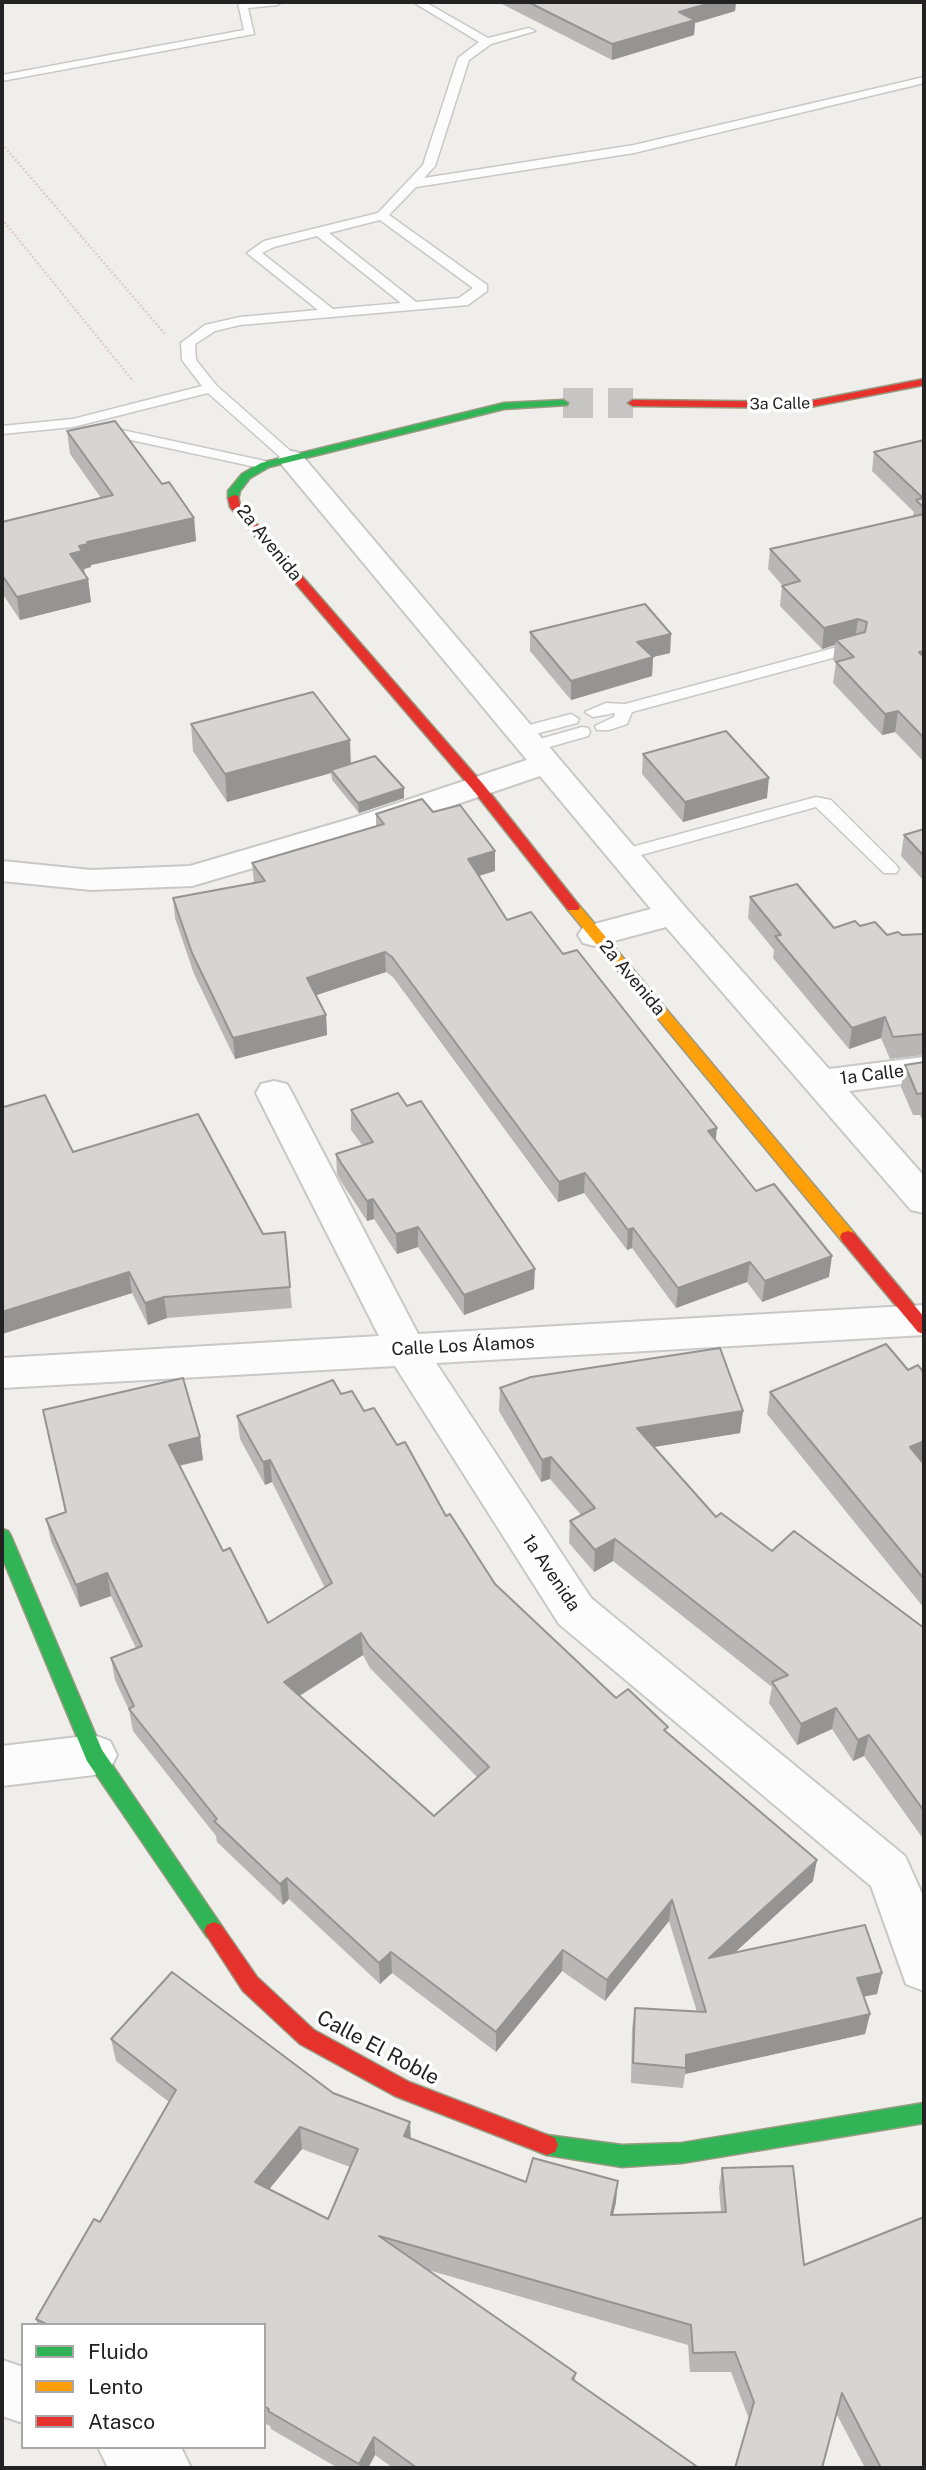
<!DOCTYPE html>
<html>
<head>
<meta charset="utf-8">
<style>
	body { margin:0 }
	#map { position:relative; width:926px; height:2470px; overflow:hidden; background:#f0eeeb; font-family:"Public Sans",sans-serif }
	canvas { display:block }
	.frame { position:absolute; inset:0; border:4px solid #222; pointer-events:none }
	.legend { position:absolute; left:21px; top:2323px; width:245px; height:126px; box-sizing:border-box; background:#fff; border:2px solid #a7a7a7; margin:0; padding:9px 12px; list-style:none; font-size:21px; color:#222 }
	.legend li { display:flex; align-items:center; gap:14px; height:35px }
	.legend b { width:35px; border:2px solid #a7a7a7 }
</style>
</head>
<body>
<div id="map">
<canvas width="926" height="2470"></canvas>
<div class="frame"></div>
<ul class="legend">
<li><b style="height:9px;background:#30b455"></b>Fluido</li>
<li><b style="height:9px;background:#ff9f0a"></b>Lento</li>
<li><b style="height:9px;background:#e5322d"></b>Atasco</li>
</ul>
</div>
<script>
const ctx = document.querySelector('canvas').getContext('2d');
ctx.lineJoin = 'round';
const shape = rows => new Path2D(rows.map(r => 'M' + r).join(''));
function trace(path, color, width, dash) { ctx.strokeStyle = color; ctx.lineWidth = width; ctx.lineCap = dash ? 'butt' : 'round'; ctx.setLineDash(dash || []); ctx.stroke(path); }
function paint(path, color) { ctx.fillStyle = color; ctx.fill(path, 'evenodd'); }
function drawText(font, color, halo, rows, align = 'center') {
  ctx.font = font + ' "Public Sans",sans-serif'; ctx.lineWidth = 7; ctx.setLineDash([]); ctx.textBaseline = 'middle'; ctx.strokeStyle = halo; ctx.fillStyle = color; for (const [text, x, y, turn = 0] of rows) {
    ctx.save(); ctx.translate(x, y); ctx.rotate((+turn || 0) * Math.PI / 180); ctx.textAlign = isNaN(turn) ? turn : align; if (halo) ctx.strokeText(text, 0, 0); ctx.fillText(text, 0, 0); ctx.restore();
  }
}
trace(shape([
	[563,403,633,403]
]), '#c7c5c3', 30, [30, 15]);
const lane = shape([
	[282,2,277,5,248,8,254,34,2,81,2,75,244,30,238,3,282,2],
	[413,2,425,2,488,38,529,28,535,31,491,44,469,60,435,166,424,178,634,145,924,77,924,83,634,153,416,187,389,215,487,285,487,291,468,305,240,325,215,331,195,344,196,360,216,385,296,456,296,462,286,462,208,393,73,427,2,434,2,426,73,419,202,386,182,360,181,343,205,325,240,317,318,310,247,253,264,241,378,213,423,165,458,58,479,42,413,2],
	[380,220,473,288,459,298,416,302,329,233,380,220],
	[317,236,401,303,333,309,262,253,274,247,317,236],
	[99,425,265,461,272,465,265,469,94,432,92,429,99,425],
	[856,642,862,644,862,650,632,712,627,724,609,730,597,730,595,726,614,717,615,713,593,717,585,712,606,703,625,704,856,642],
	[571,714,579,719,577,723,520,738,512,733,514,729,571,714],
	[582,727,588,728,590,732,588,736,532,752,524,747,526,743,582,727],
	[816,797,831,800,896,865,899,869,896,873,884,873,816,807,623,860,614,855,617,851,816,797]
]);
const street = shape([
	[291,451,300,453,685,907,829,1069,924,1057,924,1081,849,1091,924,1176,924,1213,911,1210,666,927,595,946,583,943,578,935,583,927,651,909,540,776,375,832,192,886,91,890,2,881,2,861,91,870,190,866,353,818,527,760,282,465,278,459,282,453,291,451],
	[274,1081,287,1084,292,1093,418,1334,924,1305,924,1335,436,1363,591,1598,905,1856,924,1898,924,1991,906,1984,871,1886,559,1624,395,1366,2,1388,2,1358,379,1336,256,1093,261,1084,274,1081],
	[94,1735,110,1741,117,1755,110,1769,94,1775,2,1786,2,1746,94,1735],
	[2,2360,23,2367,23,2423,2,2416,2,2360],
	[98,2447,181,2447,191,2468,108,2468,98,2447]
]);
const fast = shape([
	[563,400,568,403,567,405,504,409,269,467,250,478,240,491,238,500,228,498,228,491,242,474,261,463,504,403,563,400],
	[2,1529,8,1531,11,1536,102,1750,221,1925,224,1931,221,1937,214,1940,207,1937,87,1761,2,1557,2,1529],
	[924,2103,924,2123,682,2163,622,2167,547,2155,539,2152,536,2145,539,2138,547,2135,622,2145,682,2143,924,2103]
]);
const slow = shape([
	[573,903,578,904,854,1233,856,1237,854,1241,842,1241,568,910,566,907,573,903]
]);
const jam = shape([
	[924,379,924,385,805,408,633,406,628,403,633,400,805,402,924,379],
	[234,495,238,496,240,505,483,784,578,904,580,907,578,910,568,910,473,790,230,507,228,498,234,495],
	[848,1231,854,1233,924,1317,924,1334,918,1332,842,1241,840,1237,842,1233,848,1231],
	[214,1922,221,1925,257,1977,314,2030,409,2082,555,2138,558,2145,555,2152,547,2155,395,2096,300,2044,243,1991,204,1931,207,1925,214,1922]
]);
trace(lane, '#c9c8c7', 3);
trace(street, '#c9c8c7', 4);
trace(fast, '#999a82', 3);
trace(slow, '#999a82', 3);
trace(jam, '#999a82', 3);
trace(shape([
	[2,144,165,334],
	[2,219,133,381]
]), '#dccecd', 2.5, [2, 2]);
paint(lane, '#fdfcfc');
paint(street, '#fdfcfc');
paint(fast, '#30b455');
paint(slow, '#ff9f0a');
paint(jam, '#e5322d');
paint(shape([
	[498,2,736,2,735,11,695,23,694,35,612,60],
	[67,431,162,484,194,518,196,541,91,565,91,567,84,569,84,574,88,579,91,602,20,620,2,593,2,522,101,498,70,454],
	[924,440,924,762,895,732,882,735,833,683,836,663,833,660,835,645,822,649,780,606,782,586,783,586,768,569,770,549,913,516,914,512,872,471,874,452],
	[530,632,671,634,670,653,653,657,652,676,571,700,530,651],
	[191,724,351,764,404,798,359,813,332,780,331,773,227,802,193,751],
	[643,754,767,798,683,822,642,774],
	[433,812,495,871,479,876,507,920,563,954,756,1191,829,1277,762,1302,747,1282,676,1308,632,1248,627,1250,584,1193,558,1202,393,977,386,972,316,995,326,1015,327,1035,235,1059,194,974,175,918,173,898,254,883,252,863,376,827,376,814],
	[924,829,924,881,901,856,904,835],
	[750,897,834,928,860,926,887,935,924,934,924,1055,890,1059,881,1038,849,1049,773,958,774,950,748,918],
	[924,1062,924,1124,920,1115,913,1115,901,1087,905,1065],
	[2,1102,4,1107,73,1152,290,1287,292,1308,167,1318,148,1325,132,1293,2,1334],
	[351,1110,534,1289,464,1315,418,1247,397,1254,374,1219,367,1221,342,1183,337,1174,336,1154,362,1145,351,1130],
	[500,1388,743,1411,740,1433,654,1447,716,1517,772,1551,924,1628,924,1840,864,1756,853,1761,832,1729,797,1745,769,1703,772,1687,613,1561,594,1572,569,1543,570,1521,581,1515,550,1479,541,1482,499,1411],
	[770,1392,923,1462,924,1464,924,1608,767,1414],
	[341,1394,364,1411,397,1445,446,1516,495,1584,616,1698,667,1733,813,1881,734,1953,882,1973,877,1994,864,1996,870,2014,865,2034,685,2074,683,2088,631,2083,632,2028,635,2008,697,2012,669,1921,605,2001,562,1971,496,2052,392,1973,380,1984,289,1899,283,1905,217,1842,216,1836,133,1731,129,1710,115,1680,111,1658,136,1648,111,1596,80,1607,51,1541,46,1519,65,1512,43,1410,200,1437,203,1460,180,1466,223,1551,268,1623,325,1588,272,1482,265,1485,240,1439,237,1416],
	[363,1655,370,1668,477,1777,434,1816,300,1696],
	[111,2039,333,2093,411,2139,526,2182,616,2202,613,2215,721,2212,719,2188,722,2168,804,2265,924,2468,865,2468,836,2413,749,2419,731,2372,690,2372,688,2345,428,2270,576,2373,575,2381,699,2468,393,2468,375,2455,368,2468,338,2468,271,2429,270,2426,264,2423,264,2325,38,2325,36,2319,100,2222,169,2102,116,2061],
	[302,2149,350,2167,328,2219,269,2189]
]), '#b9b6b5');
paint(shape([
	[714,2,736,2,735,11,695,23,694,35,612,60,612,44,679,12],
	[194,518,196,541,91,565,91,567,84,569,85,574,73,577,70,554,87,542],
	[88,579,91,602,20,620,17,597],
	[858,619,855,639,836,640,835,645,822,649,824,628],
	[671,634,670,653,636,661,637,642],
	[653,657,652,676,571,700,571,681],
	[898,711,895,732,882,735,885,714],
	[350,740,351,768,331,770,331,773,227,802,225,774],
	[769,778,767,798,683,822,685,802],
	[404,788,404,798,359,813,358,803],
	[495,851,495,871,468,879,468,859],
	[385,952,386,972,308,998,307,978],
	[326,1015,327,1035,235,1059,233,1038],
	[885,1017,881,1038,849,1049,852,1028],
	[717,1128,715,1148,708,1131],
	[585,1173,584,1193,558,1202,559,1182],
	[373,1199,374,1219,367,1221,367,1201],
	[418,1227,418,1247,397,1254,396,1234],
	[633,1228,632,1248,627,1250,628,1230],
	[832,1256,829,1277,762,1302,765,1281],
	[750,1262,747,1282,676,1308,678,1288],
	[535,1269,534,1289,464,1315,464,1295],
	[129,1272,132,1293,2,1334,2,1312],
	[164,1297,167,1318,148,1325,145,1303],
	[743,1411,740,1433,635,1450,637,1428],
	[200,1437,203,1460,172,1467,169,1445],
	[924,1441,924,1461,905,1470,910,1447],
	[551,1457,550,1479,541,1482,542,1460],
	[270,1460,272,1482,265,1485,263,1462],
	[615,1539,613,1561,594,1572,595,1550],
	[107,1573,111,1596,80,1607,76,1585],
	[361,1633,363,1655,286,1704,284,1682],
	[836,1708,832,1729,797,1745,801,1724],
	[869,1735,864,1756,853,1761,858,1740],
	[817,1860,813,1881,706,1979,709,1958],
	[287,1878,289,1899,283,1905,280,1884],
	[672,1900,669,1921,605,2001,607,1980],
	[563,1950,562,1971,496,2052,496,2032],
	[391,1952,392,1973,380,1984,379,1963],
	[882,1973,877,1994,852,1999,857,1978],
	[870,2014,865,2034,685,2074,686,2055],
	[410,2122,411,2143,404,2136],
	[300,2127,302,2149,258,2203,255,2182],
	[618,2181,616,2202,608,2235,611,2215],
	[374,2437,375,2455,368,2468,360,2468,359,2464]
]), '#969493');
const building = shape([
	[528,2,714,2,679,12,695,20,612,44,528,2],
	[115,421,162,484,169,482,194,518,87,542,88,544,79,546,82,551,70,554,88,579,17,597,2,575,2,522,113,495,67,431,115,421],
	[924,440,924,508,916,500,923,498,874,452,924,440],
	[924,514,924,651,919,652,924,657,924,738,898,711,885,714,836,662,854,657,836,640,865,632,867,622,858,619,824,628,782,586,800,581,770,549,924,514],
	[645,604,671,634,637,642,653,657,571,681,530,632,645,604],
	[313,692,350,740,225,774,191,724,313,692],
	[726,731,769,778,685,802,643,754,726,731],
	[375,756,404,788,358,803,331,770,375,756],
	[422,799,433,812,460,805,495,851,468,859,507,920,531,912,563,954,577,950,717,1128,708,1131,756,1191,774,1184,832,1256,765,1281,750,1262,678,1288,633,1228,628,1230,585,1173,559,1182,392,957,385,952,307,978,326,1015,233,1038,192,953,173,898,265,881,252,863,384,824,376,814,422,799],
	[924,829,924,856,904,835,924,829],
	[797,884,834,928,855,921,860,926,875,922,887,935,898,932,902,935,924,934,924,1034,893,1037,885,1017,852,1028,775,936,781,935,750,897,797,884],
	[924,1062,924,1093,917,1094,905,1065,924,1062],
	[398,1093,407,1106,421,1101,535,1269,464,1295,418,1227,396,1234,373,1199,367,1201,341,1163,336,1154,373,1142,351,1110,398,1093],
	[45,1095,73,1152,198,1114,263,1234,285,1232,290,1287,164,1297,145,1303,129,1272,2,1312,2,1102,4,1107,45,1095],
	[886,1344,908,1370,918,1365,924,1373,924,1441,910,1447,924,1464,924,1579,770,1392,886,1344],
	[720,1348,743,1411,637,1428,716,1517,721,1513,772,1551,794,1531,924,1628,924,1811,869,1735,858,1740,836,1708,801,1724,772,1682,788,1675,615,1539,595,1550,570,1521,595,1508,551,1457,542,1460,500,1388,531,1377,720,1348],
	[183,1378,200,1437,169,1445,223,1551,230,1548,268,1623,332,1583,270,1460,263,1462,237,1416,333,1380,341,1394,352,1391,364,1411,374,1408,397,1445,405,1442,446,1516,450,1514,495,1584,616,1698,628,1689,668,1727,664,1730,817,1860,709,1958,865,1925,882,1973,857,1978,870,2014,686,2055,686,2068,633,2063,635,2008,706,2012,672,1900,607,1980,563,1950,496,2032,391,1952,379,1963,287,1878,280,1884,214,1821,217,1819,129,1709,134,1706,111,1658,142,1646,107,1573,76,1585,46,1519,66,1512,43,1410,183,1378],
	[361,1633,369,1646,489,1767,434,1816,284,1682,361,1633],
	[172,1972,333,2093,410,2122,404,2136,526,2182,533,2158,618,2181,611,2215,726,2212,722,2168,793,2166,804,2265,924,2217,924,2468,881,2468,842,2393,822,2468,735,2468,754,2402,735,2352,693,2353,691,2325,379,2236,576,2373,572,2379,699,2468,417,2468,374,2437,359,2464,268,2411,269,2409,264,2406,264,2325,48,2325,36,2319,94,2219,100,2222,176,2090,111,2039,172,1972],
	[300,2127,358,2149,328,2219,255,2182,300,2127]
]);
paint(building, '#d7d4d2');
trace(building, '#969493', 2);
drawText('16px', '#222', '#fff', [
	["3a Calle",780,404,-1]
]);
drawText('18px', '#222', '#fff', [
	["2a Avenida",269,543,51],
	["2a Avenida",632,978,50],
	["1a Calle",872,1075,-7],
	["Calle Los Álamos",463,1346,-3],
	["1a Avenida",551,1573,56]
]);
drawText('21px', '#222', '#fff', [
	["Calle El Roble",378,2048,28]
]);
</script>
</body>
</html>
